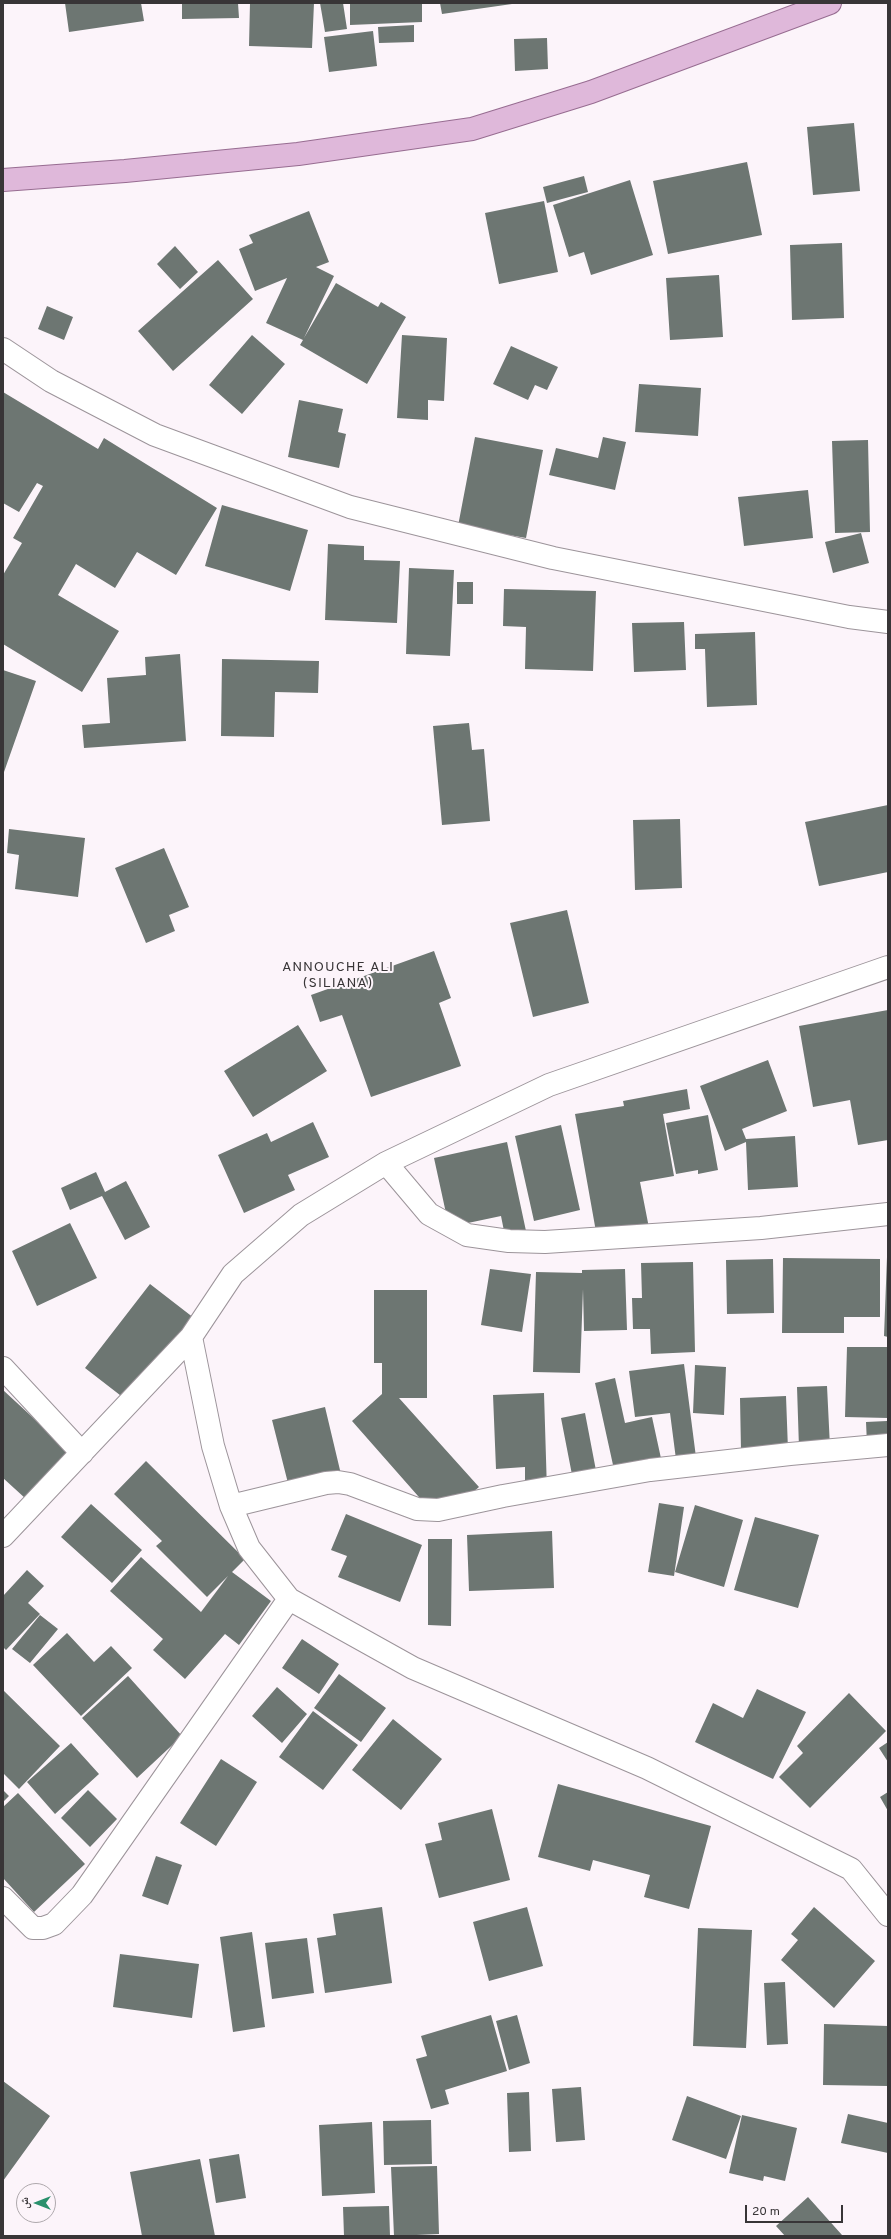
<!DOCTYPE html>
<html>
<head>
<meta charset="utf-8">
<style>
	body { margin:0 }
	#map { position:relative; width:891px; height:2239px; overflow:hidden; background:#fcf4fa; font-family:Overpass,"Noto Naskh Arabic",sans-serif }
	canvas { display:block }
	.frame { position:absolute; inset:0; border:4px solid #383537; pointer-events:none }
	.north { position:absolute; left:16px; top:2183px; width:40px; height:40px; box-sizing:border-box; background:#fcf4fa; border:1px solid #aea8ac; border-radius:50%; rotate:270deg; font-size:11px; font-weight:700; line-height:16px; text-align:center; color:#383537 }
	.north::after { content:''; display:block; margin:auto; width:14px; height:18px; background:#2a906c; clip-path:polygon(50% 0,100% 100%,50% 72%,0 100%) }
	.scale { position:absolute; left:745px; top:2205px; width:98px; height:18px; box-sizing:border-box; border:2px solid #383537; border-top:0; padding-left:5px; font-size:12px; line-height:14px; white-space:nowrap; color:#383537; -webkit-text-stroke:3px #fcf4fa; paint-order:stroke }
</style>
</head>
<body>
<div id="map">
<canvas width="891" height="2239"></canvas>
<div class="frame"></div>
<div class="north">ش</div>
<div class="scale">20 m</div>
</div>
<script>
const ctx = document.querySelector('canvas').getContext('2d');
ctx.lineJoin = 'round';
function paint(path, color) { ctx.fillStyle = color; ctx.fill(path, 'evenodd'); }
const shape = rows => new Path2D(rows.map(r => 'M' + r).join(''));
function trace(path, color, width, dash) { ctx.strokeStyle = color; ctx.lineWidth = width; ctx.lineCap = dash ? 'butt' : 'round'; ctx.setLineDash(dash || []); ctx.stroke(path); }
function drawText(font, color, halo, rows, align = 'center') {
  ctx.font = font + ' Overpass,sans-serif'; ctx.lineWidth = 4; ctx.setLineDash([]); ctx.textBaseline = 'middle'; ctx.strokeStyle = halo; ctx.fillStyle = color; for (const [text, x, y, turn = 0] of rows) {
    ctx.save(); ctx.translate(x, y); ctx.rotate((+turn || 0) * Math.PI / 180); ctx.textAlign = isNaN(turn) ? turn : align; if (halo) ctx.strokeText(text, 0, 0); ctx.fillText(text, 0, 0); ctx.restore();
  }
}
paint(shape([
	[65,3,141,3,144,21,69,32],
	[182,3,238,3,239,18,182,19],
	[250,3,314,3,312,48,249,46],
	[320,3,343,3,347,29,325,32],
	[350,3,422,3,422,22,350,25],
	[440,3,512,3,512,4,442,14],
	[414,25,414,42,379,43,378,27],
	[373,31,377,66,329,72,324,37],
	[547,38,548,69,515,71,514,39],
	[854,123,860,191,813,195,807,127],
	[747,162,762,235,668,254,653,181],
	[584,176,588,192,547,203,543,187],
	[630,180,653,255,591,275,584,252,569,257,553,205],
	[544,201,558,272,499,284,485,213],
	[309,211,329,262,316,267,334,276,304,338,336,283,378,307,381,302,406,317,367,384,300,345,303,340,266,323,287,278,255,291,239,249,253,243,249,235],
	[842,243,844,318,792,320,790,245],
	[175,246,198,272,180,289,157,264],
	[218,260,253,299,173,371,138,331],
	[719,275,723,337,670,340,666,278],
	[47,306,73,317,64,340,38,329],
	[252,335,285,364,242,414,209,385],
	[402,335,447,338,444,401,428,400,428,420,397,418],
	[511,346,558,367,547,390,535,385,528,400,493,384],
	[639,384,701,388,698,436,635,432],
	[3,392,98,449,104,438,217,508,176,575,137,552,115,588,76,564,58,595,119,631,82,692,3,644,3,575,22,543,13,538,43,486,37,483,19,512,3,503],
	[299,400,343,409,338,432,346,434,339,468,288,457],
	[475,437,543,450,526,538,458,526],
	[603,437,626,442,615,490,549,475,556,448,598,458],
	[868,440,870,532,835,533,832,441],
	[808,490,813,538,744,546,738,497],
	[222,505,308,530,290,591,205,566],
	[861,533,869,563,833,573,825,542],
	[328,544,364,546,364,560,400,561,397,623,325,620],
	[409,568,454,570,450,656,406,654],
	[457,582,473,582,473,604,457,604],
	[504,589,596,591,593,671,525,669,526,627,503,626],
	[684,622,686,670,634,672,632,623],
	[755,632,757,705,707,707,705,649,695,649,695,634],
	[180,654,186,741,84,748,82,725,110,723,107,678,146,675,145,657],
	[222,659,319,661,318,693,275,692,274,737,221,736],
	[3,670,36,681,4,772,3,771],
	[469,723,472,750,484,749,490,821,442,825,433,726],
	[888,805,888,872,819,886,805,822],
	[680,819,682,888,635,890,633,820],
	[9,829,85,838,78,897,15,889,19,855,7,853],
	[164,848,189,907,169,915,175,931,146,943,115,868],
	[567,910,589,1003,533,1017,510,923],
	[434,951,451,998,439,1003,461,1066,371,1097,342,1015,320,1022,311,995],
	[888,1010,888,1140,858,1145,850,1100,813,1107,799,1026],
	[298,1025,327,1071,253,1117,224,1071],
	[768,1060,787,1111,742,1129,746,1139,795,1136,798,1187,748,1190,746,1142,725,1151,700,1086],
	[687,1089,690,1109,663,1114,674,1176,640,1182,650,1233,598,1243,575,1114,624,1106,623,1101],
	[708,1115,718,1170,698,1174,698,1170,676,1174,666,1123],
	[313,1122,329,1157,288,1175,295,1190,244,1213,218,1155,267,1133,271,1142],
	[561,1125,580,1210,534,1221,515,1136],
	[507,1142,526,1231,505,1236,501,1216,449,1227,434,1158],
	[96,1172,105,1192,126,1181,150,1227,125,1240,102,1196,70,1210,61,1188],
	[70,1223,97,1278,37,1306,12,1251],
	[887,1257,888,1257,888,1337,884,1336],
	[783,1258,880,1259,880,1317,844,1317,844,1333,782,1333],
	[773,1259,774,1313,727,1314,726,1260],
	[693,1262,695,1352,651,1354,650,1329,633,1329,632,1298,642,1298,641,1263],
	[490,1269,531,1274,522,1332,481,1325],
	[625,1269,627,1330,584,1331,583,1289,580,1373,533,1372,536,1272,582,1273,582,1270],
	[150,1284,203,1325,138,1409,85,1368],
	[374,1290,427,1290,427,1398,399,1398,479,1487,440,1521,352,1421,382,1394,382,1363,374,1363],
	[847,1347,888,1347,888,1418,845,1417],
	[684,1364,697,1465,677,1467,670,1413,635,1417,629,1371],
	[695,1365,726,1367,724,1415,693,1413],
	[615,1378,625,1423,652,1417,662,1463,615,1474,595,1383],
	[827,1386,830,1447,799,1448,797,1387],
	[3,1390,80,1461,37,1509,3,1478],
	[544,1393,547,1491,525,1491,525,1467,496,1469,493,1395],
	[786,1396,788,1450,741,1451,740,1398],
	[325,1407,344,1487,292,1499,272,1420],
	[585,1413,598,1481,574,1485,561,1418],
	[887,1421,888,1443,867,1444,866,1422],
	[146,1461,245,1559,232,1572,271,1601,239,1645,225,1634,185,1679,153,1650,163,1639,110,1591,141,1557,201,1612,228,1576,207,1597,156,1546,162,1541,114,1494],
	[659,1503,684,1507,674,1576,648,1572],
	[91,1504,142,1550,112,1583,61,1537],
	[695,1505,743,1520,724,1587,675,1572],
	[346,1514,422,1545,400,1602,338,1577,347,1556,331,1550],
	[755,1517,819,1535,798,1608,734,1590],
	[552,1531,554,1588,469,1591,467,1535],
	[428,1539,452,1539,451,1626,428,1625],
	[27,1570,44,1586,28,1603,40,1614,6,1650,3,1647,3,1596],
	[40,1615,58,1629,30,1663,12,1649],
	[67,1633,94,1662,111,1646,132,1668,81,1716,33,1665],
	[302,1639,339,1664,319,1694,282,1668],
	[339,1674,386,1708,361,1742,314,1708],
	[128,1676,182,1736,137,1778,82,1718],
	[277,1687,307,1714,282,1743,252,1716],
	[757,1689,806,1712,773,1779,695,1742,713,1703,743,1718],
	[3,1690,60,1746,19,1789,3,1773],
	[849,1693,886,1731,810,1808,779,1777,803,1753,797,1746],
	[313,1711,358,1745,323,1790,279,1757],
	[393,1719,442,1759,401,1810,352,1770],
	[888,1742,888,1762,879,1748],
	[71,1743,99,1774,55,1814,27,1782],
	[221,1759,257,1782,216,1846,180,1823],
	[558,1784,711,1826,689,1909,644,1897,650,1875,593,1860,590,1871,538,1857],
	[3,1790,9,1796,3,1802],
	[88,1790,117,1819,90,1847,61,1818],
	[888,1792,888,1811,880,1797],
	[18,1793,85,1864,34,1912,3,1878,3,1807],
	[492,1809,510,1880,439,1898,425,1844,442,1840,438,1823],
	[156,1856,182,1865,168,1905,142,1896],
	[382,1907,392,1983,325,1993,317,1938,336,1935,333,1914],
	[527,1907,543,1966,489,1981,473,1922],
	[814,1907,875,1961,834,2008,781,1960,798,1940,791,1934],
	[698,1928,752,1930,746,2048,693,2046],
	[252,1932,265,2027,233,2032,220,1937],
	[307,1938,314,1993,272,1999,265,1943],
	[120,1954,199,1964,192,2018,113,2007],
	[785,1982,788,2044,767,2045,764,1983],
	[491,2015,507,2071,445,2090,449,2104,431,2109,416,2059,427,2056,421,2036],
	[517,2015,530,2063,509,2070,496,2021],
	[824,2024,888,2026,888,2086,823,2085],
	[3,2081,50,2116,3,2181],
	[581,2087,585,2140,556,2142,552,2089],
	[529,2092,531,2151,509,2152,507,2093],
	[687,2096,741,2116,726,2159,672,2140],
	[848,2114,888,2123,888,2153,841,2143],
	[742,2115,797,2128,785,2181,764,2176,763,2181,729,2173],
	[431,2120,432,2164,384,2165,383,2121],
	[372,2122,375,2193,322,2196,319,2125],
	[239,2154,246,2198,216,2203,209,2159],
	[200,2159,215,2236,142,2236,130,2172],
	[437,2166,439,2234,394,2236,391,2167],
	[808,2197,842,2235,841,2236,785,2236,776,2226],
	[389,2206,390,2236,344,2236,343,2207]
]), '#6d7672');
const minor = shape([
	[3,349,51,381,155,435,350,507,553,558,849,617,888,622],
	[386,1163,429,1214,467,1235,509,1241,545,1242,761,1228,888,1214],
	[191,1337,213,1446,231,1506,249,1548,289,1599,413,1668,647,1768,851,1869,888,1915],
	[3,1368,82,1453],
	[231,1506,326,1483,338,1482,350,1484,417,1509,438,1510,503,1496,650,1470,790,1454,888,1445],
	[3,1536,191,1337,233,1274,301,1215,386,1163,549,1085,888,967],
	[3,1898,33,1928,43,1928,54,1924,82,1895,289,1599]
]);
const major = shape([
	[3,180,125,171,298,154,472,129,591,92,830,3]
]);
trace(minor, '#9c949a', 24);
trace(major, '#976c91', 24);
trace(minor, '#fff', 22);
trace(major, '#dfb8da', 22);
ctx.letterSpacing = '1px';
drawText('14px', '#383537', '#fcf4fa', [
	["ANNOUCHE ALI",338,968],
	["(SILIANA)",338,984]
]);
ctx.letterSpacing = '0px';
</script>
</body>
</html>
